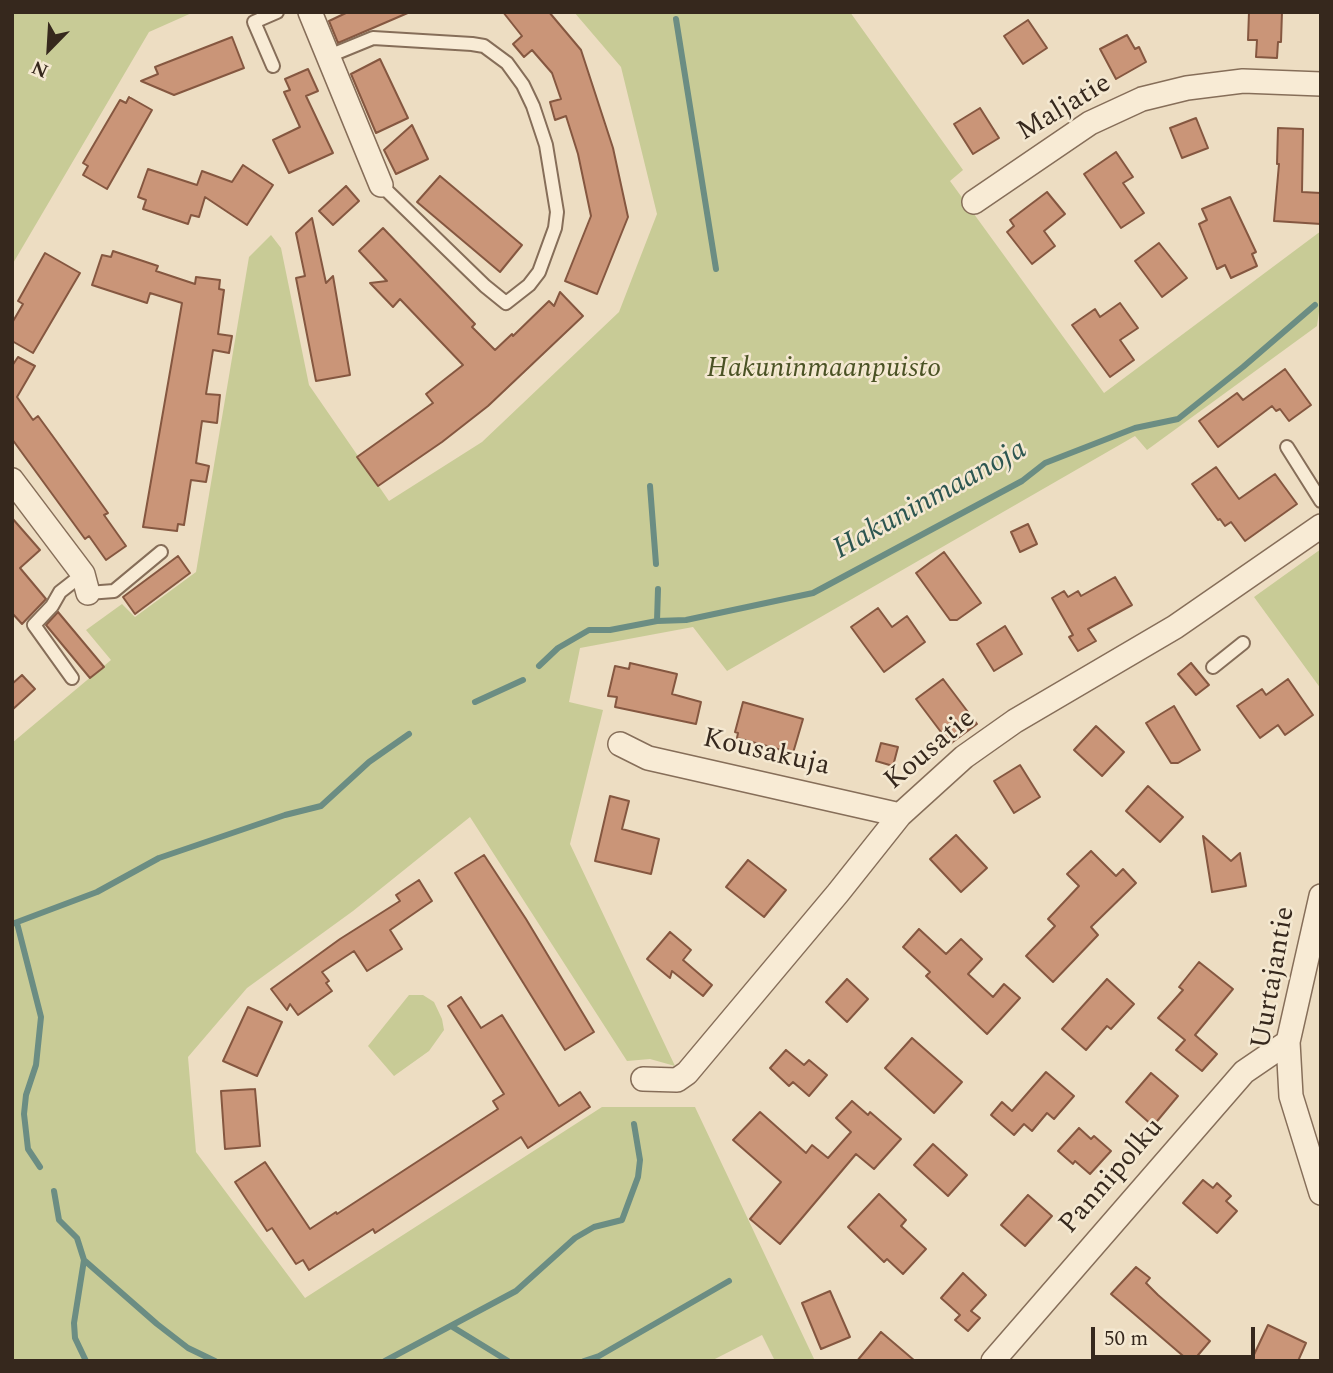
<!DOCTYPE html>
<html>
<head>
<meta charset="utf-8">
<style>
	body { margin:0 }
	#map { position:relative; width:1333px; height:1373px; overflow:hidden; background:#edddc2; font-family:Spectral,serif }
	canvas { display:block }
	.frame { position:absolute; inset:0; border:14px solid #36281d; pointer-events:none }
	.north { position:absolute; left:14px; top:14px; width:70px; height:70px; -webkit-text-stroke:5px #f4e8d1; paint-order:stroke; rotate:204deg; font-size:19px; font-weight:700; line-height:28px; text-align:center; color:#36281d }
	.north::after { content:''; display:block; margin:auto; width:24px; height:32px; background:#36281d; clip-path:polygon(50% 0,100% 100%,50% 72%,0 100%) }
	.scale { position:absolute; left:1091px; top:1327px; width:164px; height:32px; box-sizing:border-box; border:4px solid #36281d; border-top:0; padding-left:9px; font-size:21px; line-height:24px; white-space:nowrap; color:#36281d; -webkit-text-stroke:5px #f4e8d1; paint-order:stroke }
</style>
</head>
<body>
<div id="map">
<canvas width="1333" height="1373"></canvas>
<div class="frame"></div>
<div class="north">N</div>
<div class="scale">50 m</div>
</div>
<script>
const ctx = document.querySelector('canvas').getContext('2d');
ctx.lineJoin = 'round';
function paint(path, color) { ctx.fillStyle = color; ctx.fill(path, 'evenodd'); }
const shape = rows => new Path2D(rows.map(r => 'M' + r).join(''));
function trace(path, color, width, dash) { ctx.strokeStyle = color; ctx.lineWidth = width; ctx.lineCap = dash ? 'butt' : 'round'; ctx.setLineDash(dash || []); ctx.stroke(path); }
function drawText(font, color, halo, rows, align = 'center') {
  ctx.font = font + ' Spectral,serif'; ctx.lineWidth = 5; ctx.setLineDash([]); ctx.textBaseline = 'middle'; ctx.strokeStyle = halo; ctx.fillStyle = color; for (const [text, x, y, turn = 0] of rows) {
    ctx.save(); ctx.translate(x, y); ctx.rotate((+turn || 0) * Math.PI / 180); ctx.textAlign = isNaN(turn) ? turn : align; if (halo) ctx.strokeText(text, 0, 0); ctx.fillText(text, 0, 0); ctx.restore();
  }
}
paint(shape([
	[12,12,194,12,149,32,12,265],
	[574,12,850,12,963,170,950,181,1104,393,1321,231,1321,297,1317,326,1147,450,1135,436,727,671,693,627,580,648,569,702,603,710,570,844,675,1066,650,1059,627,1061,470,817,353,911,247,988,188,1057,196,1152,305,1298,602,1107,695,1107,815,1361,775,1361,762,1335,711,1361,12,1361,12,743,111,660,86,630,122,604,135,617,196,572,249,257,271,235,281,248,309,385,389,501,482,442,619,312,657,214,621,67],
	[1321,549,1321,689,1254,597],
	[409,995,423,995,434,1002,442,1019,444,1030,429,1051,394,1076,368,1046]
]), '#c8cb96');
trace(shape([
	[676,19,716,269],
	[650,486,656,564],
	[657,621,658,589],
	[539,666,558,648,589,630,610,630,657,621,686,620,813,593,1022,481,1045,463,1135,428,1178,419,1243,367,1315,305],
	[475,702,523,680],
	[17,923,41,1017,36,1065,26,1095,24,1114,28,1149,40,1167],
	[12,924,97,892,159,858,285,815,321,806,369,762,409,734],
	[54,1191,59,1220,77,1238,84,1260,74,1323,75,1338,86,1361],
	[84,1260,157,1324,188,1348,215,1361],
	[451,1326,508,1361],
	[385,1361,516,1291,575,1238,594,1227,622,1220,638,1177,640,1160,634,1124],
	[584,1361,599,1356,729,1281]
]), '#6b8d83', 6);
const building = shape([
	[348,12,410,12,338,43,329,21,348,12],
	[503,12,549,12,581,50,613,148,628,217,597,294,565,281,591,216,578,154,566,116,555,120,550,102,561,99,552,73,532,50,524,57,513,44,522,36,503,12],
	[1249,12,1282,12,1281,42,1278,42,1277,58,1256,57,1257,40,1248,40,1249,12],
	[1028,20,1047,48,1023,64,1004,36,1028,20],
	[1127,35,1135,49,1139,47,1146,62,1116,79,1100,49,1127,35],
	[232,37,244,68,174,95,141,81,158,74,155,67,232,37],
	[380,59,408,118,376,133,351,74,380,59],
	[308,69,318,91,306,96,333,153,289,173,273,140,300,127,284,92,290,90,285,79,308,69],
	[129,97,152,110,107,189,83,175,88,166,83,163,120,100,126,103,129,97],
	[980,108,999,138,973,154,954,124,980,108],
	[1196,118,1208,148,1182,158,1170,128,1196,118],
	[412,125,428,159,396,174,384,150,412,125],
	[1278,128,1303,129,1302,192,1321,193,1321,224,1274,221,1279,164,1277,164,1278,128],
	[1116,152,1133,177,1123,183,1144,213,1121,228,1084,174,1116,152],
	[243,165,273,185,247,225,205,197,199,217,191,215,188,224,143,209,146,200,138,197,148,169,197,185,202,171,232,182,243,165],
	[440,176,522,245,500,272,417,202,440,176],
	[346,186,359,201,333,225,319,211,346,186],
	[1047,192,1065,214,1044,231,1055,246,1032,264,1007,232,1014,226,1010,220,1047,192],
	[1230,197,1256,252,1252,254,1257,266,1231,278,1225,265,1217,269,1199,224,1207,220,1202,209,1230,197],
	[312,218,326,283,333,276,350,375,316,381,296,278,305,276,296,233,312,218],
	[383,228,475,324,472,327,495,350,512,334,513,336,549,301,554,306,560,292,583,316,488,406,442,442,378,486,357,457,433,403,426,394,463,365,400,299,393,307,370,283,387,281,359,251,383,228],
	[1159,243,1187,278,1162,297,1135,261,1159,243],
	[113,251,158,266,156,271,195,284,196,277,220,280,219,289,224,290,218,334,232,336,229,353,213,350,206,394,220,395,217,423,202,421,196,463,209,466,206,482,191,480,184,525,178,524,177,531,143,527,182,303,150,293,147,303,92,285,102,255,111,257,113,251],
	[45,253,80,273,33,353,12,341,12,323,23,304,18,301,45,253],
	[1120,303,1138,328,1120,340,1134,360,1110,377,1072,325,1095,309,1100,317,1120,303],
	[18,357,35,366,17,397,33,420,38,416,57,442,108,513,104,515,126,546,106,560,89,536,85,539,12,439,12,366,18,357],
	[1285,369,1311,405,1289,421,1280,409,1276,411,1272,406,1218,447,1199,421,1237,393,1243,400,1285,369],
	[1216,467,1239,499,1275,474,1297,504,1245,541,1231,522,1225,526,1220,519,1218,520,1192,484,1216,467],
	[12,518,40,550,20,568,46,599,22,624,12,613,12,518],
	[1028,524,1037,544,1020,552,1011,532,1028,524],
	[944,552,981,603,957,620,950,620,916,573,944,552],
	[178,556,190,573,135,614,123,597,178,556],
	[1115,577,1132,605,1088,629,1096,641,1078,651,1069,637,1073,635,1052,598,1064,591,1068,597,1078,591,1081,596,1115,577],
	[878,608,892,627,907,616,925,642,884,672,851,627,878,608],
	[58,612,104,667,90,678,46,625,58,612],
	[1005,626,1022,654,994,671,977,644,1005,626],
	[630,663,677,674,672,694,701,702,696,724,615,707,617,697,608,696,615,666,629,669,630,663],
	[1191,663,1209,685,1196,695,1178,674,1191,663],
	[22,675,35,689,12,710,12,684,22,675],
	[943,679,977,724,950,744,916,699,943,679],
	[1288,679,1313,715,1285,735,1278,725,1260,738,1237,706,1262,689,1266,695,1288,679],
	[743,702,803,719,793,753,737,738,738,733,735,732,743,702],
	[1174,706,1200,750,1178,763,1171,763,1146,723,1174,706],
	[1096,726,1124,752,1102,776,1074,750,1096,726],
	[881,743,898,747,893,766,876,761,881,743],
	[1020,765,1040,797,1014,813,994,781,1020,765],
	[1148,786,1183,817,1160,842,1126,811,1148,786],
	[610,796,629,801,622,829,659,839,651,874,595,861,610,796],
	[956,835,987,868,961,892,930,859,956,835],
	[1203,836,1231,861,1240,853,1246,886,1212,892,1203,836],
	[1091,851,1116,876,1123,869,1136,883,1091,927,1098,935,1053,982,1026,956,1055,926,1048,919,1079,886,1067,874,1091,851],
	[484,855,526,919,594,1032,565,1050,455,873,484,855],
	[748,860,786,890,764,917,726,887,748,860],
	[419,880,432,901,390,930,402,949,367,971,354,951,322,972,329,981,326,983,332,991,298,1015,290,1004,287,1010,271,989,340,939,400,901,396,895,419,880],
	[919,929,946,954,961,939,982,959,968,974,993,997,1004,984,1020,998,987,1034,926,976,930,972,903,947,919,929],
	[670,932,691,950,683,960,712,985,703,996,672,971,670,978,647,959,670,932],
	[1199,962,1233,989,1195,1035,1217,1054,1202,1071,1176,1050,1185,1040,1158,1018,1183,990,1179,987,1199,962],
	[847,979,868,999,847,1022,826,1002,847,979],
	[1107,979,1134,1004,1111,1029,1107,1026,1086,1050,1062,1029,1107,979],
	[461,997,481,1028,502,1015,559,1106,580,1092,590,1107,528,1148,521,1137,375,1233,373,1229,309,1270,303,1260,296,1264,272,1228,267,1231,235,1182,265,1162,310,1229,336,1212,337,1214,498,1109,493,1101,504,1094,448,1006,461,997],
	[248,1007,282,1022,257,1076,223,1061,248,1007],
	[912,1038,962,1082,934,1113,885,1068,912,1038],
	[786,1050,804,1065,809,1060,827,1075,809,1096,793,1082,789,1086,770,1068,786,1050],
	[1046,1072,1074,1096,1054,1119,1047,1113,1032,1131,1024,1124,1014,1135,991,1115,1002,1102,1012,1111,1046,1072],
	[1151,1073,1178,1096,1153,1126,1126,1102,1151,1073],
	[255,1089,260,1146,225,1149,221,1091,255,1089],
	[852,1101,868,1115,870,1112,901,1139,874,1169,856,1154,780,1244,750,1219,781,1182,733,1140,760,1112,806,1153,812,1145,828,1158,851,1132,836,1118,852,1101],
	[1079,1128,1091,1139,1094,1136,1111,1151,1090,1174,1075,1161,1073,1164,1058,1151,1079,1128],
	[933,1144,967,1175,948,1196,914,1165,933,1144],
	[1203,1180,1213,1188,1217,1183,1231,1196,1226,1201,1237,1211,1217,1233,1183,1203,1203,1180],
	[879,1194,906,1220,901,1226,926,1249,903,1274,887,1259,884,1262,848,1227,879,1194],
	[1028,1195,1052,1216,1025,1246,1001,1225,1028,1195],
	[1136,1267,1150,1278,1146,1283,1158,1295,1210,1341,1193,1361,1189,1361,1111,1294,1136,1267],
	[963,1273,986,1295,971,1311,980,1318,968,1331,955,1320,960,1315,941,1298,963,1273],
	[830,1291,850,1337,821,1349,802,1303,830,1291],
	[1268,1325,1306,1343,1298,1361,1251,1361,1268,1325],
	[881,1332,915,1361,857,1361,881,1332]
]);
paint(building, '#ca9578');
trace(building, '#855740', 2);
const service = shape([
	[329,56,373,38,472,44,484,46,507,63,523,85,533,106,546,145,557,212,555,228,539,272,529,285,506,303,485,286,381,185],
	[273,66,254,22,277,12],
	[1287,447,1321,501],
	[88,593,114,591,161,552],
	[1213,667,1243,643],
	[72,678,34,625,52,606,60,592,83,574]
]);
const minor = shape([
	[310,12,381,185],
	[974,202,1090,123,1142,99,1187,88,1243,81,1321,84],
	[12,480,83,574,88,593],
	[620,744,648,758,900,815],
	[1321,896,1288,1042,1291,1096,1321,1193],
	[643,1079,677,1080,687,1073,838,893,900,815,964,757,1015,721,1175,627,1321,526],
	[993,1361,1244,1072,1288,1042]
]);
trace(service, '#866e59', 16);
trace(minor, '#866e59', 26);
trace(service, '#f8ebd5', 12);
trace(minor, '#f8ebd5', 23);
drawText('28px', '#36281d', '#f4e8d1', [
	["Maljatie",1065,109,-31],
	["Kousatie",931,751,-40],
	["Kousakuja",766,754,13],
	["Uurtajantie",1275,978,-80],
	["Pannipolku",1113,1177,-49]
]);
drawText('italic 28px', '#4a5224', '#f4e8d1', [
	["Hakuninmaanpuisto",824,371]
]);
drawText('italic 30px', '#2d5651', '#f4e8d1', [
	["Hakuninmaanoja",931,501,-29]
]);
</script>
</body>
</html>
